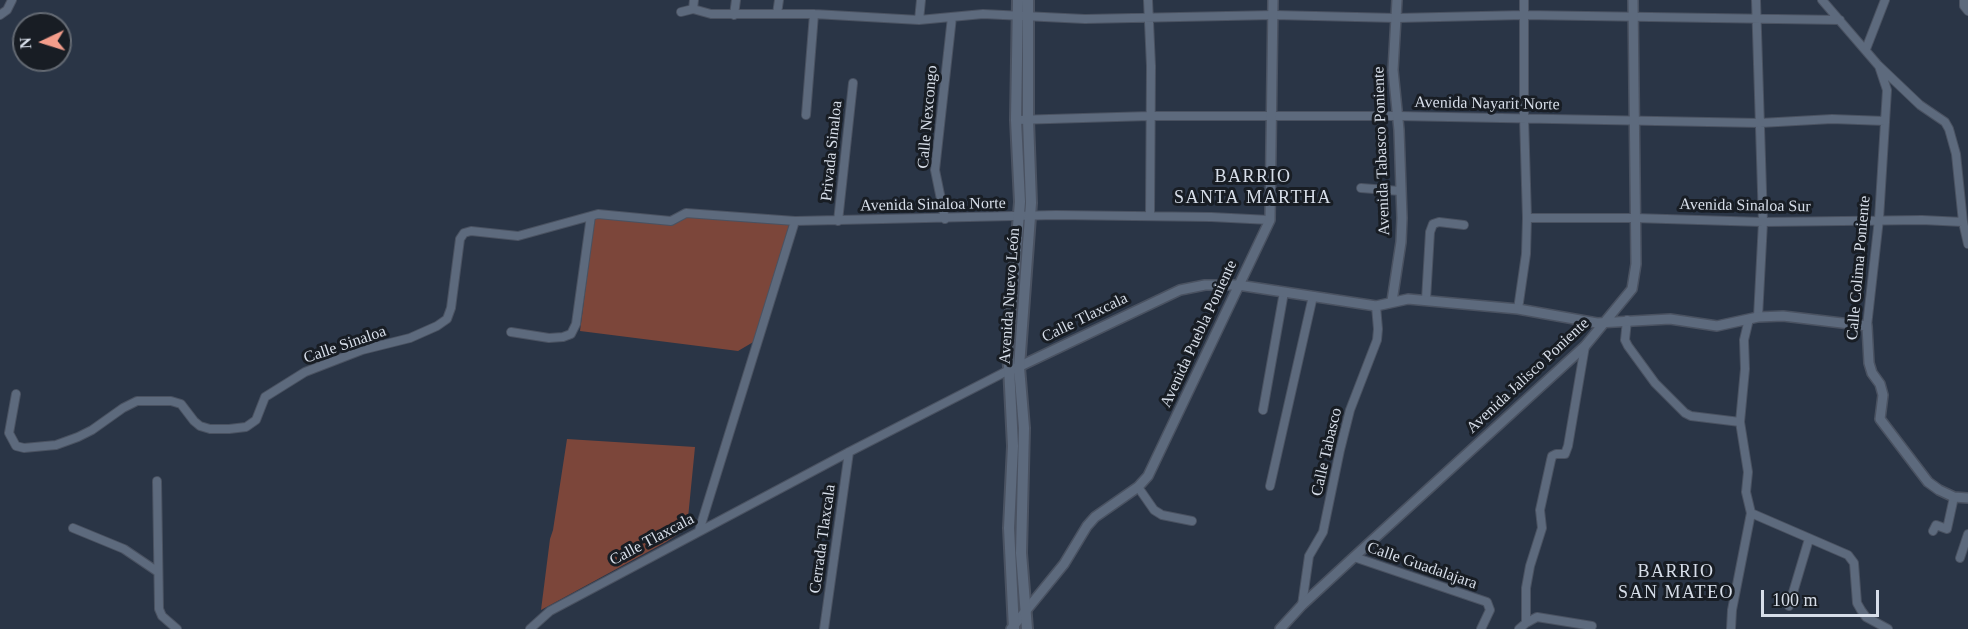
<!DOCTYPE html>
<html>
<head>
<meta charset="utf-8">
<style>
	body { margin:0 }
	#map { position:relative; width:1968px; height:629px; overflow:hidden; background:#2a3546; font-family:Georgia,serif }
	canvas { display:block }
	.north { position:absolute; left:12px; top:12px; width:60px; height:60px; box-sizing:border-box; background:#181d24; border:2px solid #646a73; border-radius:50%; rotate:266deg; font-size:16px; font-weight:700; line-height:24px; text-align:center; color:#d7dee9 }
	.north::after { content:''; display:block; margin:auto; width:21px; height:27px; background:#f49d8b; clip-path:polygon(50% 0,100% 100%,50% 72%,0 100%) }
	.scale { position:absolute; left:1761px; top:590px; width:118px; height:27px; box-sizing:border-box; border:3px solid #d7dee9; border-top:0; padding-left:8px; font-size:18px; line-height:21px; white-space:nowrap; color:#d7dee9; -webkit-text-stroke:4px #181d24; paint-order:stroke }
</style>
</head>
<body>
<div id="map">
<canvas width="1968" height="629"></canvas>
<div class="north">N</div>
<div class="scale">100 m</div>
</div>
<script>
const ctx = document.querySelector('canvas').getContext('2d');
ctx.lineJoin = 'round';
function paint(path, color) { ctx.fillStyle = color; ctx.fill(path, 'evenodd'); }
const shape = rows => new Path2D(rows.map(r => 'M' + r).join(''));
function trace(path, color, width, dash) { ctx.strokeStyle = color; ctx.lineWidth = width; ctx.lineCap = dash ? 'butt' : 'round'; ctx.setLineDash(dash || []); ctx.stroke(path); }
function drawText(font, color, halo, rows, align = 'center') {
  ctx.font = font + ' Georgia,serif'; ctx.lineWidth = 6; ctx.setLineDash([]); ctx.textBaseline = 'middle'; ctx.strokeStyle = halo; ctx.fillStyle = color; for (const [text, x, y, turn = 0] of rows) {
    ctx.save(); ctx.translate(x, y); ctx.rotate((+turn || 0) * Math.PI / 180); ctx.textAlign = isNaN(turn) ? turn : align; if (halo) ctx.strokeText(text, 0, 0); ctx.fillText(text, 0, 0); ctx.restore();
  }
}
paint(shape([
	[688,215,790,225,755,341,738,351,580,331,595,216,672,222],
	[1022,219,1028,219,1018,358,1011,367],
	[567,439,695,447,687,528,666,542,541,610,550,539,553,530]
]), '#7c463a');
const minor = shape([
	[1148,0,1151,66,1150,216],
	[1756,0,1763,222,1758,317],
	[1822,0,1878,65,1920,105,1945,122,1949,129,1956,154,1963,222,1968,244],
	[1964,0,1964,6,1968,11],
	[693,9,694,0],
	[681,12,693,9,711,14,814,14,919,20,983,14,1085,19,1274,15,1397,18,1524,15,1840,20],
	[777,14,779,0],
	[0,15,7,10,12,0],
	[734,15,736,0],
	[919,20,921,0],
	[1866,49,1885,0],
	[806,115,814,14],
	[1016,120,1150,116,1397,116,1760,123,1832,119,1885,121],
	[1361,188,1400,191],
	[1527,218,1634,218,1763,222,1922,220,1963,222],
	[945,219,935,170,952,17],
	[838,221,853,83],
	[1426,300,1430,232,1433,224,1439,222,1464,225],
	[1518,309,1526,254,1527,218,1524,117,1524,0],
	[1627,320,1625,340,1628,346,1655,383,1685,413,1691,416,1740,422],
	[1867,326,1879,219,1887,90,1879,66],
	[511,332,549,338,563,337,571,334,576,324,591,216],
	[16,394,9,433,16,446,24,448,56,445,78,437,92,430,123,408,137,401,171,401,181,404,194,421,200,426,210,429,229,429,246,427,256,420,265,397,305,372,362,350,410,338,437,326,447,319,451,308,460,239,464,233,471,231,518,236,598,214,671,221,686,213,795,221,1056,215,1211,217,1270,220],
	[1263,410,1284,292],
	[157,481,159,609,162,616,177,629],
	[1270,486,1313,296],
	[1138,487,1154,510,1162,515,1192,521],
	[1751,513,1848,555,1854,563,1857,603,1861,610,1866,617,1888,629],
	[73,528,124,549,158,572],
	[699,531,795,221],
	[1933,531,1936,525,1947,529,1954,497],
	[1354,557,1487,602,1490,610,1481,629],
	[1960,558,1968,534],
	[1302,605,1309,556,1323,532,1340,450,1350,410,1377,340,1378,329,1376,306],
	[1789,606,1809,539],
	[1526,623,1537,617,1592,626],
	[530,629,550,611,849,452,1009,370],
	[824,629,849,452],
	[1519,629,1526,623,1526,588,1530,566,1542,528,1540,510,1551,460,1552,456,1556,454,1565,454,1568,446,1585,346],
	[1731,629,1732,610,1751,513,1746,492,1748,472,1740,422,1745,369,1744,340,1749,319]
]);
const tertiary = shape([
	[1392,301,1401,242,1402,218,1399,130,1393,70,1397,0],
	[1014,369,1180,290,1205,285,1238,285,1376,306,1408,299,1518,309,1597,323,1670,319,1717,326,1758,317,1783,316,1867,326,1869,363,1872,373,1880,384,1883,395,1880,419,1928,482,1939,490,1954,497,1968,498],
	[1011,629,1064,564,1087,526,1095,517,1138,487,1148,476,1270,220,1273,0],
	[1280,629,1302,605,1354,557,1585,346,1632,289,1636,264,1633,0]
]);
const secondary = shape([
	[1014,629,1009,528,1013,446,1008,347,1020,202,1016,120,1018,0],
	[1027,629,1021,553,1024,428,1019,367,1031,203,1028,120,1028,0]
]);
trace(minor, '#4a5261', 10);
trace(tertiary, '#4a5261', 12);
trace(secondary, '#4a5261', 14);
trace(minor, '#5d6a7d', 8);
trace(tertiary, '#5d6a7d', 9);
trace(secondary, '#5d6a7d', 10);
drawText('16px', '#d7dee9', '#181d24', [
	["Avenida Nayarit Norte",1487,104,1],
	["Calle Nexcongo",928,117,-85],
	["Privada Sinaloa",832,151,-84],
	["Avenida Tabasco Poniente",1382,151,-92],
	["Avenida Sinaloa Norte",933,205,-1],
	["Avenida Sinaloa Sur",1745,206,1],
	["Calle Colima Poniente",1859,268,-85],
	["Avenida Nuevo León",1010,296,-86],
	["Calle Tlaxcala",1085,318,-26],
	["Avenida Puebla Poniente",1199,334,-65],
	["Calle Sinaloa",345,345,-19],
	["Avenida Jalisco Poniente",1528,376,-43],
	["Calle Tabasco",1327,452,-77],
	["Cerrada Tlaxcala",823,539,-82],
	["Calle Tlaxcala",652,540,-28],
	["Calle Guadalajara",1422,566,19]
]);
ctx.letterSpacing = '1.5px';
drawText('18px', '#d7dee9', '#181d24', [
	["BARRIO",1253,177],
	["SANTA MARTHA",1253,198],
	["BARRIO",1676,572],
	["SAN MATEO",1676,593]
]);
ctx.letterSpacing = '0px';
</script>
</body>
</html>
